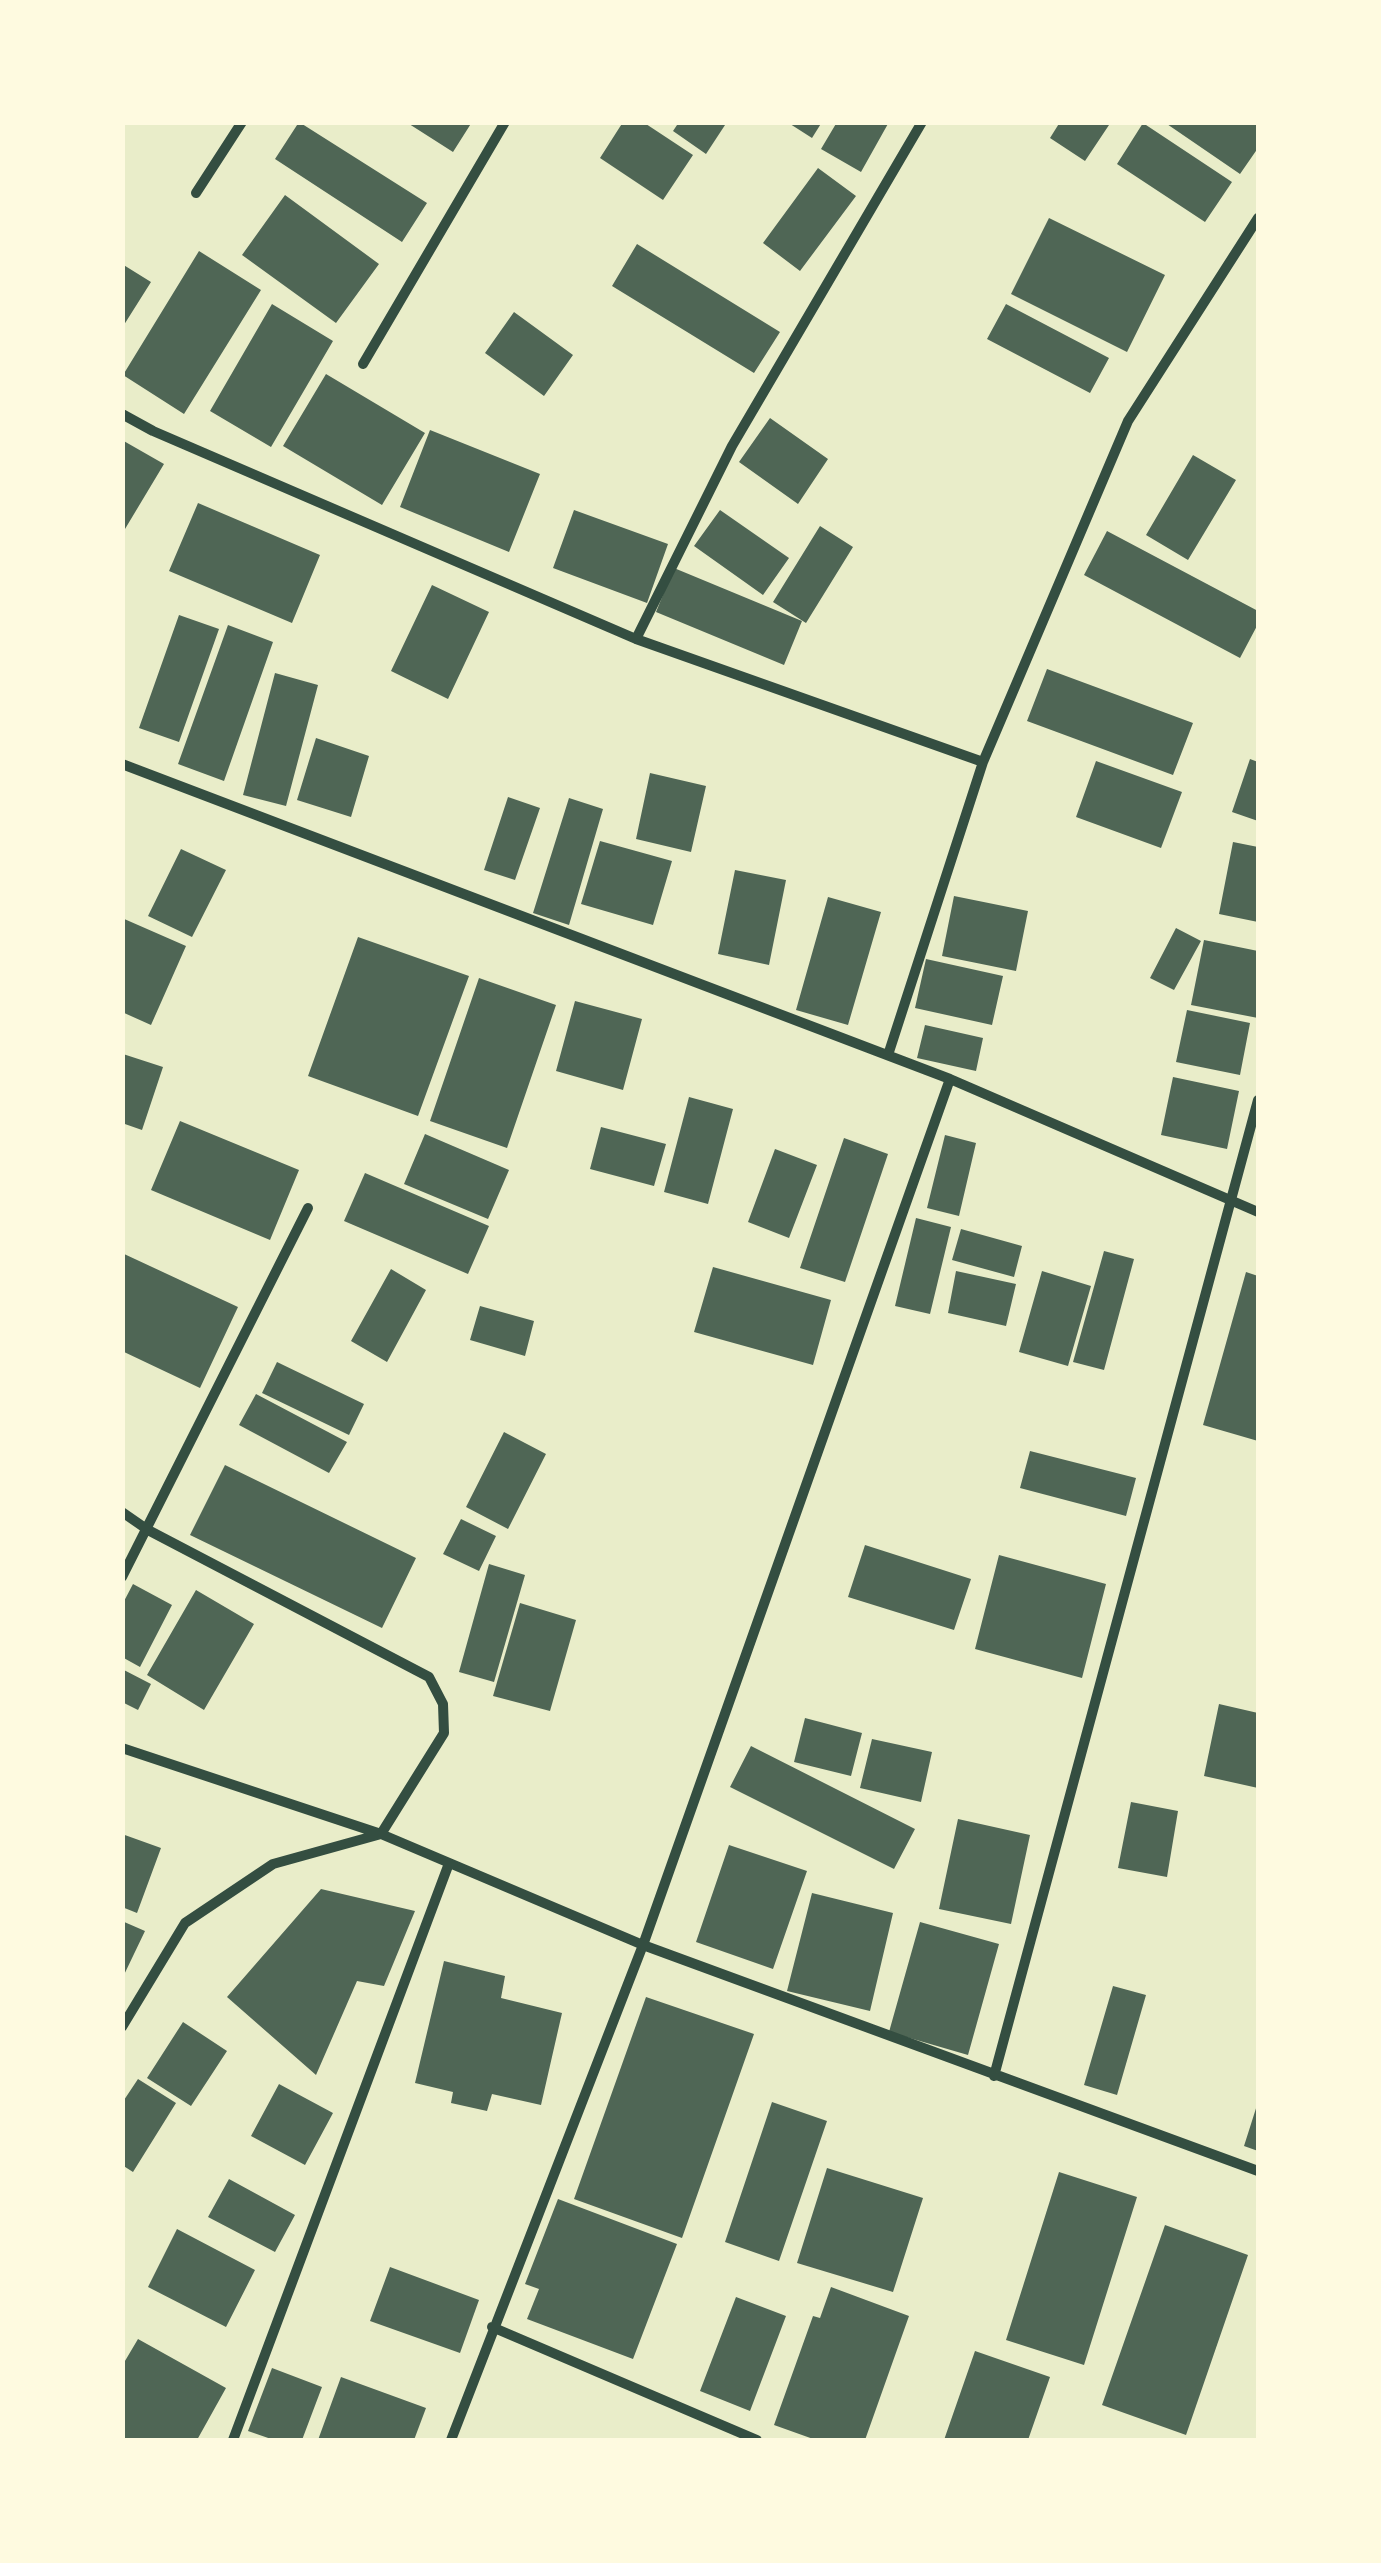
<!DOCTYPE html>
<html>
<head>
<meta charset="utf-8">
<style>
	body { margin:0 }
	#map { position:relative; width:1381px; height:2563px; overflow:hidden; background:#e9edc9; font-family:Quicksand,sans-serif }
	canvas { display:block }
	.frame { position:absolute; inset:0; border:125px solid #fefae0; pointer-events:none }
</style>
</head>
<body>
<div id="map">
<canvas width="1381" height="2563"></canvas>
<div class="frame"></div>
</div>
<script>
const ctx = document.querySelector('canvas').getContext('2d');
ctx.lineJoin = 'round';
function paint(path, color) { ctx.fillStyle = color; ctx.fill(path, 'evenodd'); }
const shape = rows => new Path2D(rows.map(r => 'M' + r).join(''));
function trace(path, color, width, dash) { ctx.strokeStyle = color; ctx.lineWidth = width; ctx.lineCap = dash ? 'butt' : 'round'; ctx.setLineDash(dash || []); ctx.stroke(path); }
paint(shape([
	[299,122,427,203,402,242,275,159],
	[406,122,472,122,453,152],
	[623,122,643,122,693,155,663,200,600,158],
	[679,122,727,122,706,154,673,131],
	[787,122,822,122,812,138],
	[837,122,889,122,861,172,821,149],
	[1060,122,1111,122,1085,161,1050,138],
	[1164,122,1258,122,1258,148,1240,174],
	[1143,123,1232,182,1205,222,1117,164],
	[818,168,856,196,800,271,763,243],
	[285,195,379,264,336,323,242,255],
	[1049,218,1165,275,1127,352,1011,294],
	[637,244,780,332,754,373,612,286],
	[199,251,261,290,184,414,123,375],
	[122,264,151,282,122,328],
	[272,304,333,341,271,447,210,411],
	[1006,304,1109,358,1090,393,987,339],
	[514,312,573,355,544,396,485,353],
	[326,374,425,433,382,505,283,446],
	[770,418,828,459,798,504,739,462],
	[430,430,540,474,509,552,400,507],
	[122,440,164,464,122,534],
	[1193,455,1236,480,1188,560,1146,535],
	[198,503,320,555,292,623,169,571],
	[574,510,668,544,647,603,553,568],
	[720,510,789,558,763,595,694,546],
	[820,526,853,547,806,623,773,602],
	[1107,531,1258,611,1258,624,1240,658,1084,575],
	[674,568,802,621,784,665,656,612],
	[432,585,489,612,448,699,391,671],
	[179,615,219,629,179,742,139,728],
	[228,625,273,642,224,781,178,764],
	[1047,669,1193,723,1173,775,1027,721],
	[275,673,318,685,286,806,243,795],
	[316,738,369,756,351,817,297,800],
	[1250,759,1258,762,1258,821,1232,812],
	[1096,761,1182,792,1161,848,1076,817],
	[650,773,706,786,691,852,636,839],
	[508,797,540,808,515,880,484,870],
	[569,798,603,809,569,925,533,913],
	[600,841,672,861,653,925,581,904],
	[1233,842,1258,847,1258,922,1219,914],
	[181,849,226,870,192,937,148,916],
	[735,870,786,880,769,965,718,954],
	[954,896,1028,911,1016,971,942,956],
	[828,897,881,912,848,1025,796,1010],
	[122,918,186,946,151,1025,122,1012],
	[1176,928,1201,941,1174,990,1150,978],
	[358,937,469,976,418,1116,308,1076],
	[1204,940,1258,951,1258,1018,1191,1005],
	[926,959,1003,976,992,1025,915,1008],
	[479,978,556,1005,507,1148,430,1121],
	[575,1001,642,1019,623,1090,556,1071],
	[1187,1010,1250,1023,1240,1075,1176,1062],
	[925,1025,983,1038,976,1071,917,1058],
	[123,1054,163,1067,142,1130,122,1123],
	[1173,1077,1239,1091,1227,1149,1161,1135],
	[689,1097,733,1109,708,1204,664,1192],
	[180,1121,299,1170,270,1240,151,1190],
	[601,1127,666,1144,654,1186,590,1169],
	[425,1134,509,1170,488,1219,404,1184],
	[945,1135,976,1143,959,1216,927,1208],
	[844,1138,888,1154,845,1282,800,1268],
	[775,1149,817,1165,789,1238,748,1222],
	[365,1173,489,1226,468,1274,344,1221],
	[916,1218,951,1227,930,1314,895,1306],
	[961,1229,1022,1246,1014,1277,952,1260],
	[1104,1251,1134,1259,1104,1370,1073,1362],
	[122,1253,238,1307,200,1388,122,1351],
	[713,1267,831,1300,813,1365,694,1332],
	[391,1269,426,1290,387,1362,351,1341],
	[956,1271,1016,1284,1006,1326,948,1313],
	[1042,1271,1091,1286,1068,1366,1019,1352],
	[1246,1272,1258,1276,1258,1441,1203,1425],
	[480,1306,534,1321,525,1356,470,1340],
	[277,1362,364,1404,349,1435,262,1393],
	[256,1394,347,1442,329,1473,239,1425],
	[504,1432,546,1454,508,1529,466,1507],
	[1030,1451,1136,1478,1126,1516,1020,1488],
	[225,1465,416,1558,382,1628,190,1535],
	[461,1519,496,1536,479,1571,443,1554],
	[865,1545,971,1579,954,1630,848,1597],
	[999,1555,1106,1584,1082,1678,975,1649],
	[489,1564,525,1575,494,1682,459,1672],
	[133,1584,172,1605,140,1667,122,1657,122,1605],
	[196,1590,254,1624,204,1710,147,1675],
	[520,1603,576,1620,550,1711,493,1696],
	[122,1669,151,1684,138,1710,122,1702],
	[1219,1704,1258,1713,1258,1788,1204,1776],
	[805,1718,862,1733,851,1776,794,1762],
	[872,1739,932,1752,921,1802,860,1788],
	[751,1746,915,1829,894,1869,730,1787],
	[1131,1802,1178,1811,1167,1877,1118,1868],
	[958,1819,1030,1835,1011,1924,939,1909],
	[122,1834,161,1848,137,1913,122,1907],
	[729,1845,807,1871,773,1969,696,1942],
	[321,1889,415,1911,384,1986,357,1981,316,2075,227,1997],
	[812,1893,893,1913,870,2011,787,1991],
	[122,1921,145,1931,122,1979],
	[920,1922,999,1944,968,2055,889,2032],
	[444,1961,505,1976,501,1998,562,2013,541,2105,492,2094,487,2111,451,2103,453,2092,415,2083],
	[1113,1986,1146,1995,1117,2095,1084,2085],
	[646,1997,754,2034,682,2238,574,2199],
	[183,2022,227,2051,191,2106,147,2078],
	[138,2079,176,2103,133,2172,122,2165,122,2103],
	[279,2084,333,2113,305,2165,251,2136],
	[772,2102,827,2121,779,2261,725,2242],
	[1258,2102,1258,2151,1244,2146],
	[827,2168,923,2198,893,2292,797,2263],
	[1059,2172,1137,2197,1084,2365,1006,2340],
	[229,2179,295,2215,275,2252,208,2217],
	[558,2199,677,2244,633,2359,527,2319,539,2289,525,2284],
	[1165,2225,1248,2255,1186,2435,1102,2405],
	[177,2229,255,2270,226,2327,148,2287],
	[390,2267,479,2300,460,2353,370,2321],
	[831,2287,909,2316,865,2440,816,2440,774,2425,813,2316,820,2318],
	[736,2297,786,2316,750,2411,700,2391],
	[138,2339,226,2388,197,2440,122,2440,122,2366],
	[975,2351,1050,2377,1028,2440,944,2440],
	[272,2368,322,2387,302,2440,274,2440,248,2431],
	[341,2377,426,2408,414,2440,318,2440]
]), '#4f6655');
trace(shape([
	[196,193,242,122],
	[363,364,505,122],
	[122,414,153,431,636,639,983,762],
	[636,639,732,446,922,122],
	[122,764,950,1079,1258,1212],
	[888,1055,983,762,1128,421,1258,218],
	[122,1512,148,1530,429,1677,443,1704,444,1733,381,1834,273,1864,185,1923,122,2027],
	[122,1577,308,1208],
	[122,1748,381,1834,643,1945,1258,2171],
	[994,2076,1258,1100],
	[492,2327,757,2440],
	[233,2440,448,1866],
	[451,2440,643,1945,950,1079]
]), '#344e41', 10);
</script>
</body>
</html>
